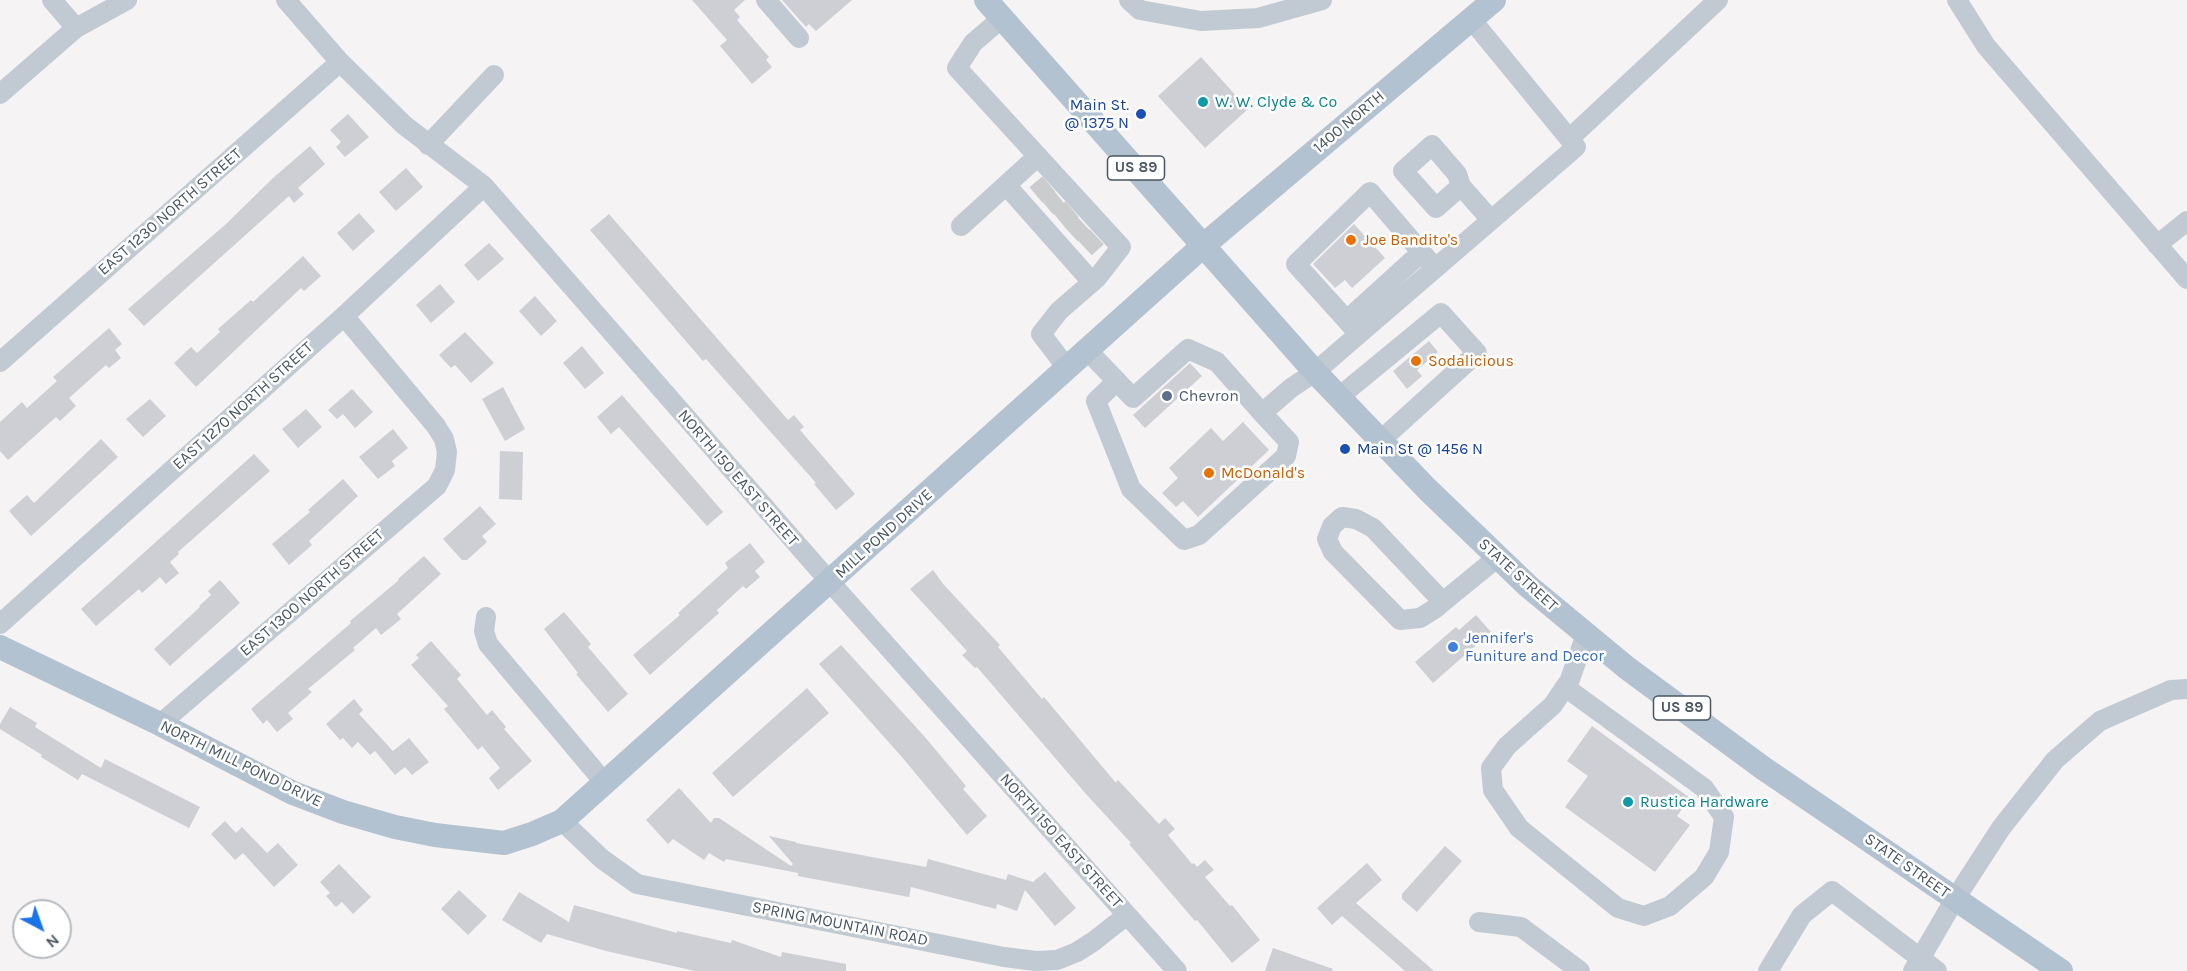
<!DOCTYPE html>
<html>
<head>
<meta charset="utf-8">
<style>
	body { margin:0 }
	#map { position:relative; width:2187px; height:971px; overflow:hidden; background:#f5f3f3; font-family:Karla,sans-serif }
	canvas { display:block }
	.north { position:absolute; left:12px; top:899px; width:60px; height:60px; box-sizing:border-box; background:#fff; border:2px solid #b7bbc0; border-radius:50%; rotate:139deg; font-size:16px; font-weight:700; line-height:24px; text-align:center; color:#4a5661 }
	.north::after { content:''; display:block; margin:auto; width:21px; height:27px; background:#1a73e8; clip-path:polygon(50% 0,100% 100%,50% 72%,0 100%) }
</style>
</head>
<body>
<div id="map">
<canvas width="2187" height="971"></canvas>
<div class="north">N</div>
</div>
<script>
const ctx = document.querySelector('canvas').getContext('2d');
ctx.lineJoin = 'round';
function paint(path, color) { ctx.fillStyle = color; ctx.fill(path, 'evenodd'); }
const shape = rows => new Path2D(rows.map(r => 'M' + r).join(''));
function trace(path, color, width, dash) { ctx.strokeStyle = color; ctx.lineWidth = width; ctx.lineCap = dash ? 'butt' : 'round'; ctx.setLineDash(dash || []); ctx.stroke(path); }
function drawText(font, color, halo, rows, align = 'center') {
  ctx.font = font + ' Karla,sans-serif'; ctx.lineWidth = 5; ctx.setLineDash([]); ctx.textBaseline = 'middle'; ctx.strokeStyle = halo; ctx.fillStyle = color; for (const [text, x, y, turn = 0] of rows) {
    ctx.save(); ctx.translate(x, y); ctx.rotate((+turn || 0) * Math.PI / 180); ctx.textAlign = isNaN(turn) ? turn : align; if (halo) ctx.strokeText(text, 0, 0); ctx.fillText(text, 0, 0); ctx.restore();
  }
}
paint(shape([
	[692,0,745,0,734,10,740,17,737,20,769,57,766,60,772,67,752,84,720,46,727,40],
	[782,0,852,0,816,31,809,24,806,27],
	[1201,57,1248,109,1205,148,1158,96],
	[348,114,369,137,345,157,336,147,341,142,330,130],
	[310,146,325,164,298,188,304,194,294,203,289,196,144,326,128,309,226,224,273,178],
	[406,168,423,187,396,211,379,192],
	[359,213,375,231,353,251,337,233],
	[609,214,788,420,794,415,804,427,800,430,855,494,836,510,814,484,816,483,706,359,703,361,590,230],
	[1354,224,1385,258,1352,288,1345,280,1335,288,1313,264],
	[489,243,504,259,478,281,464,265],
	[303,256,321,276,304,291,301,288,196,387,174,363,191,347,197,353,220,332,218,329,251,300,253,302],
	[440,284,455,302,431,323,416,305],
	[535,296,557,321,541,336,519,311],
	[109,328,122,344,115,350,121,358,109,368,106,365,69,398,76,406,60,421,56,417,8,460,0,451,0,422,22,402,27,408,57,381,53,377],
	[465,332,494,363,471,383,455,365,451,368,439,355],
	[1429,341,1438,352,1417,370,1422,376,1407,389,1393,371],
	[582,346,604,373,585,389,563,363],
	[1190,363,1202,376,1145,428,1133,415],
	[503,387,525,429,505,441,482,399],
	[352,389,373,412,355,428,343,414,337,419,328,410],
	[622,395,723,512,707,526,619,427,611,434,597,417],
	[150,399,166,416,143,437,126,419],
	[306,409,322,427,298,448,282,429],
	[1243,422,1269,450,1198,517,1183,501,1176,507,1162,493,1178,478,1169,468,1211,428,1223,441],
	[393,429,408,448,392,461,395,466,378,479,359,457],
	[101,439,118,457,31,536,9,511,27,495,34,503],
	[500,451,523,452,522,500,499,499],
	[254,454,270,471,178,552,179,554,170,562,179,573,166,584,160,577,142,593,139,589,96,626,81,609],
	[343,479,358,496,309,541,312,545,289,565,272,544,310,512,308,510],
	[480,506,496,524,482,536,487,542,467,560,462,560,443,539],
	[750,543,765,562,755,571,760,577,746,589,743,586,717,610,719,613,650,675,633,655,680,615,678,613,728,568,725,563],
	[424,556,441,574,397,614,401,619,381,635,376,628,353,648,355,650,308,689,312,692,288,713,293,719,277,732,267,720,263,724,251,709,351,623,350,621,399,580,398,579],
	[933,570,944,585,1000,645,998,647,1042,699,1044,697,1116,783,1118,780,1159,824,1165,818,1175,829,1168,835,1192,864,1194,863,1197,867,1205,860,1214,870,1205,877,1230,906,1232,905,1260,940,1232,963,1197,920,1195,921,1129,844,1131,843,1086,794,977,667,975,668,962,655,967,651,910,589],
	[220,580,240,603,170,666,154,649,200,607,199,606,211,595,208,591],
	[564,612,591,644,588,647,628,694,608,712,576,674,578,673,544,629],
	[1476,615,1491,632,1433,683,1415,662,1456,627,1459,630],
	[431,641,461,675,457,679,487,715,492,710,506,727,504,729,532,761,498,790,489,778,500,768,482,746,478,750,444,709,448,706,411,665,419,658,416,655],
	[841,645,924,736,966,786,963,789,987,816,967,835,901,756,819,664],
	[807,688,829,713,733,797,712,773],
	[354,699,363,710,359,714,393,751,409,738,429,762,412,775,405,767,395,775,375,751,370,755,358,742,352,748,343,738,340,740,326,724],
	[10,707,37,723,35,727,101,768,105,759,200,807,189,828,82,774,78,780,41,757,42,755,0,729,0,724],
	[1592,726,1690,798,1677,816,1690,825,1655,872,1565,807,1588,776,1567,761],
	[679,788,711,823,714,818,719,818,791,866,793,864,769,836,796,842,796,843,926,867,928,859,1006,880,1008,874,1033,882,1045,872,1076,908,1055,926,1025,890,1017,911,997,904,996,909,911,887,909,897,798,876,798,873,726,859,724,862,709,853,704,860,673,839,668,844,646,820],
	[225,821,236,833,242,827,267,853,278,843,298,865,274,887,243,853,235,860,211,834],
	[1445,846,1462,861,1417,912,1402,899,1402,894],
	[1367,863,1382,880,1356,903,1434,971,1405,971,1342,916,1332,925,1317,908],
	[339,864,371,897,353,914,342,902,336,907,326,896,330,893,320,882],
	[459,890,487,916,468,935,441,909],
	[519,892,569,922,574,905,677,933,677,931,731,943,732,940,781,957,782,952,846,964,846,971,695,971,606,951,547,934,541,943,502,920],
	[1273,948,1333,969,1332,971,1265,971]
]), '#cdcfd5');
trace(shape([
	[1036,195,1049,184],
	[1047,207,1059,197],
	[1059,220,1072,209],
	[1071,234,1083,223],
	[1085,248,1097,237]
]), '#caccce', 20, [20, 10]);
trace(shape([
	[52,0,76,28],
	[286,0,340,62,404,125,484,186,830,582,1177,971],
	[766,0,799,38],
	[1129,0,1140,10,1201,21,1258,18,1322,0],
	[1957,0,1986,46,2187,279],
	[1002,18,973,43,957,68,1121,247,1097,278,1059,311,1041,334,1067,368],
	[0,94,76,28,127,0],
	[1570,138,1718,0],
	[428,145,494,75],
	[1006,185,1092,282],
	[1461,186,1436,208,1403,171,1432,145,1457,174,1461,186,1491,220],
	[961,226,1038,156],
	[2157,245,2187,221],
	[1347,320,1422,252],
	[1359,334,1296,264,1370,192,1435,268],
	[1087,350,1133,398,1188,349,1217,362,1262,413,1291,388,1315,372,1359,334,1576,147,1471,19],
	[0,362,340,62],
	[1117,381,1096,401,1131,489,1184,540,1199,535,1286,456,1289,442,1262,413],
	[1339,397,1441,313,1477,353,1381,440],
	[1443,602,1373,528,1356,519,1342,517,1332,526,1327,539,1333,552,1400,620,1420,618,1436,608,1443,602,1471,579,1498,557],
	[486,617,484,631,488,644,604,782],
	[0,624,344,316,484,186],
	[1565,687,1704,788,1724,817,1719,852,1704,877,1670,906,1644,916,1618,908,1519,828,1493,790,1491,768,1507,746,1553,705,1565,687,1569,682,1586,634],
	[160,724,437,486,445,470,447,452,444,439,436,426,344,316],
	[562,821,602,859,637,884,1004,957,1036,961,1057,960,1077,952,1094,941,1127,915],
	[1479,922,1521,927,1580,971],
	[1768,971,1802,915,1832,891,1937,971],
	[1913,971,1955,899,2001,828,2055,760,2100,721,2171,690,2187,689]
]), '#c1cad2', 20);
trace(shape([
	[986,0,1315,372,1427,489,1528,586,1627,668,1763,768,2061,971],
	[0,647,160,724,293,793,343,812,395,827,435,835,504,843,532,834,562,821,1204,245,1494,0]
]), '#b3c2d1', 24);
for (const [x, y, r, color] of [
	[1203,102,6,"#0f9aa8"],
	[1141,114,6,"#1a4fb4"],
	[1351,240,6,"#e8710a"],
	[1416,361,6,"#e8710a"],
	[1167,396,6,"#5c6f8a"],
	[1345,449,6,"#1a4fb4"],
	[1209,473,6,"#e8710a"],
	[1453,647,6,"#3f7fe0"],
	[1628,802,6,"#0f9aa8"]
]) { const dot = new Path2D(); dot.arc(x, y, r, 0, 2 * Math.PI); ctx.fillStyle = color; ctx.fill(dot); trace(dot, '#fff', 2); }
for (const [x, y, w] of [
	[1136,168,57],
	[1682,708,57]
]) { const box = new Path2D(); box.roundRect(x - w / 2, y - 12, w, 24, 4.5); ctx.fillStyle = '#fff'; ctx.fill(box); trace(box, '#4a5661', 1.5); }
drawText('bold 15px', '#4a5661', null, [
	["US 89",1136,168],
	["US 89",1682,708]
]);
drawText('16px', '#0d838f', '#fff', [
	["W. W. Clyde & Co",1215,102],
	["Rustica Hardware",1640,802]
], 'left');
drawText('16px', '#164399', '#fff', [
	["Main St.",1129,105],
	["@ 1375 N",1129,123],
	["Main St @ 1456 N",1357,449,"left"]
], 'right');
drawText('16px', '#4a5661', '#fff', [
	["1400 NORTH",1349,122,-40],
	["EAST 1230 NORTH STREET",170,212,-41],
	["EAST 1270 NORTH STREET",243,406,-42],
	["NORTH 150 EAST STREET",738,478,49],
	["MILL POND DRIVE",884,534,-42],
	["STATE STREET",1518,575,42],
	["EAST 1300 NORTH STREET",312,593,-41],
	["NORTH MILL POND DRIVE",241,764,26],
	["NORTH 150 EAST STREET",1061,841,48],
	["STATE STREET",1907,866,35],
	["SPRING MOUNTAIN ROAD",840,924,11]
]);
drawText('16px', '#c56008', '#fff', [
	["Joe Bandito's",1363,240],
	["Sodalicious",1428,361],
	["McDonald's",1221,473]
], 'left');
drawText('16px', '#4e5e75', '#fff', [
	["Chevron",1179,396]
], 'left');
drawText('16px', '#366cbe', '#fff', [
	["Jennifer's",1465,638],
	["Funiture and Decor",1465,656]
], 'left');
</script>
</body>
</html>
